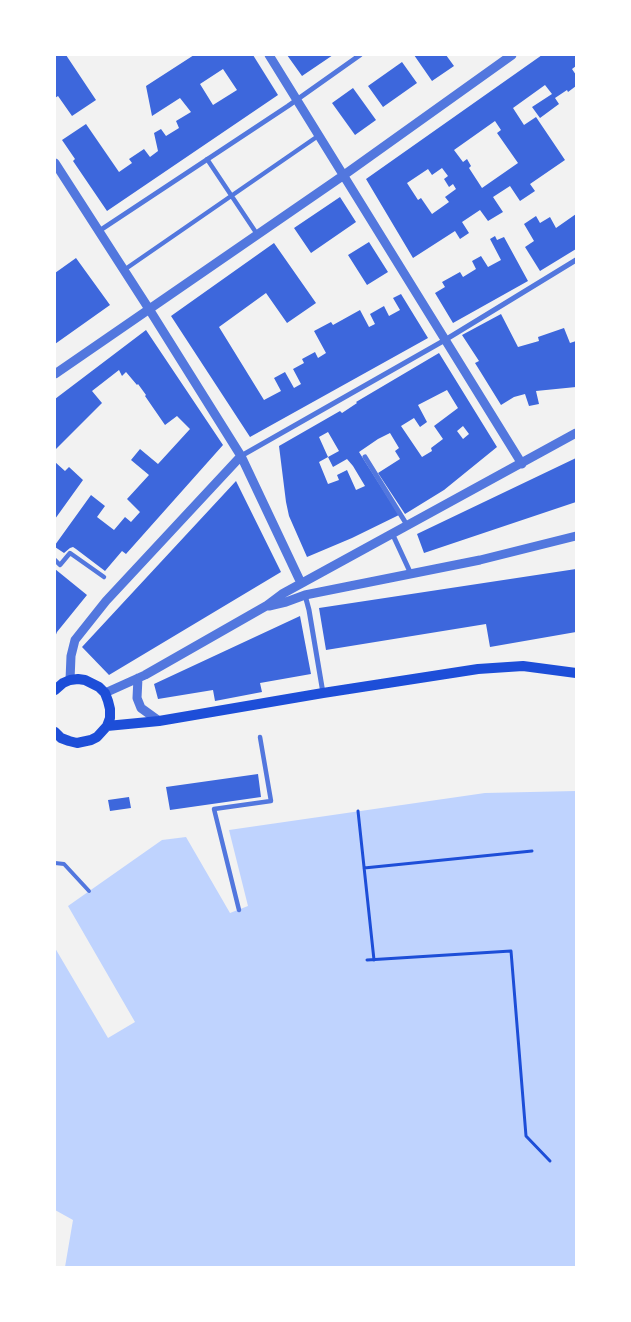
<!DOCTYPE html>
<html>
<head>
<meta charset="utf-8">
<style>
	body { margin:0 }
	#map { position:relative; width:631px; height:1322px; overflow:hidden; background:#f2f2f2; font-family:Signika,sans-serif }
	canvas { display:block }
	.frame { position:absolute; inset:0; border:56px solid #fff; pointer-events:none }
</style>
</head>
<body>
<div id="map">
<canvas width="631" height="1322"></canvas>
<div class="frame"></div>
</div>
<script>
const ctx = document.querySelector('canvas').getContext('2d');
ctx.lineJoin = 'round';
function paint(path, color) { ctx.fillStyle = color; ctx.fill(path, 'evenodd'); }
const shape = rows => new Path2D(rows.map(r => 'M' + r).join(''));
function trace(path, color, width, dash) { ctx.strokeStyle = color; ctx.lineWidth = width; ctx.lineCap = dash ? 'butt' : 'round'; ctx.setLineDash(dash || []); ctx.stroke(path); }
paint(shape([
	[576,791,576,1267,65,1267,73,1220,55,1210,55,948,108,1038,135,1022,68,906,162,840,186,837,230,913,248,906,229,830,485,793]
]), '#bfd3fe');
paint(shape([
	[55,55,66,55,96,100,72,116,58,96,55,98],
	[194,55,253,55,278,95,107,211,73,161,75,159,62,140,86,124,119,172,132,163,129,159,144,149,150,157,158,151,154,133,161,129,166,136,179,128,176,121,191,112,180,98,152,116,146,86],
	[223,69,237,90,213,105,200,84],
	[287,55,333,55,302,76],
	[414,55,446,55,454,66,432,81],
	[542,55,576,55,576,66,572,69,576,75,576,86,568,92,567,90,555,98,559,104,540,118,532,107,552,94,545,85,513,108,524,125,536,117,565,160,530,184,535,191,520,201,510,186,493,197,503,212,488,221,480,210,462,222,469,233,460,239,455,231,413,258,366,179],
	[495,121,501,130,497,133,518,163,482,188,469,168,471,166,467,159,463,162,454,150],
	[442,168,448,176,444,179,449,187,453,184,456,189,445,197,449,202,432,214,421,198,418,200,407,183,428,169,432,175],
	[402,62,417,83,383,107,368,86],
	[353,88,376,120,355,135,332,103],
	[340,197,356,222,311,253,294,228],
	[576,214,576,249,540,271,525,247,534,241,524,224,536,216,540,223,550,217,556,228],
	[495,236,497,240,504,237,528,281,453,323,435,293,445,287,442,282,460,272,463,277,476,269,472,261,481,256,488,267,501,260,490,239],
	[369,242,388,272,367,285,348,255],
	[274,243,316,303,287,323,266,293,219,327,264,400,281,391,274,378,285,372,294,388,301,384,293,369,304,363,302,359,315,352,318,358,326,353,314,331,331,322,333,325,360,310,369,327,375,324,370,314,384,306,389,316,400,310,393,298,401,294,428,338,250,437,171,316],
	[76,258,110,305,55,344,55,273],
	[501,314,518,347,539,341,538,337,564,328,570,343,576,341,576,387,536,391,539,404,529,406,525,394,514,397,501,405,475,363,479,361,462,335],
	[146,330,223,445,126,554,122,551,105,571,76,549,73,547,70,548,64,553,55,547,55,545,91,495,105,506,97,517,114,530,125,517,131,522,140,512,127,499,149,475,131,460,140,449,158,464,190,429,177,416,165,425,145,396,146,395,138,384,137,385,126,372,122,376,119,370,92,391,102,403,55,450,55,399],
	[439,353,497,447,444,490,405,514,378,473,400,459,395,451,399,448,390,433,378,439,359,452,399,515,352,538,307,557,289,516,286,502,279,446,340,411,342,413,357,403,356,402],
	[447,390,458,408,434,426,443,439,431,448,432,451,422,457,401,426,414,418,420,427,427,422,418,405],
	[463,426,469,434,463,439,457,431],
	[328,432,339,451,328,457,319,437],
	[328,457,333,467,347,459,353,466,365,486,356,490,347,470,337,475,339,480,328,484,319,462],
	[576,458,576,502,424,553,417,534],
	[55,462,65,471,69,467,83,480,55,519],
	[236,481,281,572,109,675,82,647],
	[55,569,87,595,57,632,55,637],
	[576,569,576,632,490,647,486,624,326,650,319,608],
	[300,616,311,674,260,683,262,692,215,701,213,690,158,699,154,684],
	[258,774,261,797,170,810,166,787],
	[129,797,131,808,110,811,108,800]
]), '#3d67dc');
trace(shape([
	[358,811,374,960],
	[364,868,532,851],
	[367,960,511,951,526,1136,550,1161]
]), '#1d4ed8', 3);
trace(shape([
	[55,863,64,864,89,891]
]), '#5277de', 4);
trace(shape([
	[207,159,257,234],
	[124,270,318,136],
	[55,560,60,565,70,553,104,577],
	[239,910,214,809,271,801,260,737]
]), '#5277de', 4.5);
trace(shape([
	[99,231,288,106,360,55],
	[241,456,445,340,576,260],
	[365,457,407,525],
	[392,533,411,574],
	[305,595,309,610,323,693]
]), '#5277de', 5);
trace(shape([
	[269,55,522,464],
	[55,163,149,309,241,456,301,583],
	[55,374,344,175,512,55],
	[269,606,286,602,305,595,480,560,576,536],
	[138,678,137,698,141,708,159,721],
	[70,680,71,656,75,640,106,601,241,456],
	[105,693,145,675,266,606,282,594,576,433]
]), '#5277de', 9);
trace(shape([
	[55,690,63,683,70,680,78,679,85,680,99,687,105,693,108,701,110,709,110,718,107,726,97,737,91,740,77,743,69,741,61,738,55,732],
	[107,726,159,721,323,693,478,669,523,666,576,673]
]), '#1d4ed8', 10);
</script>
</body>
</html>
